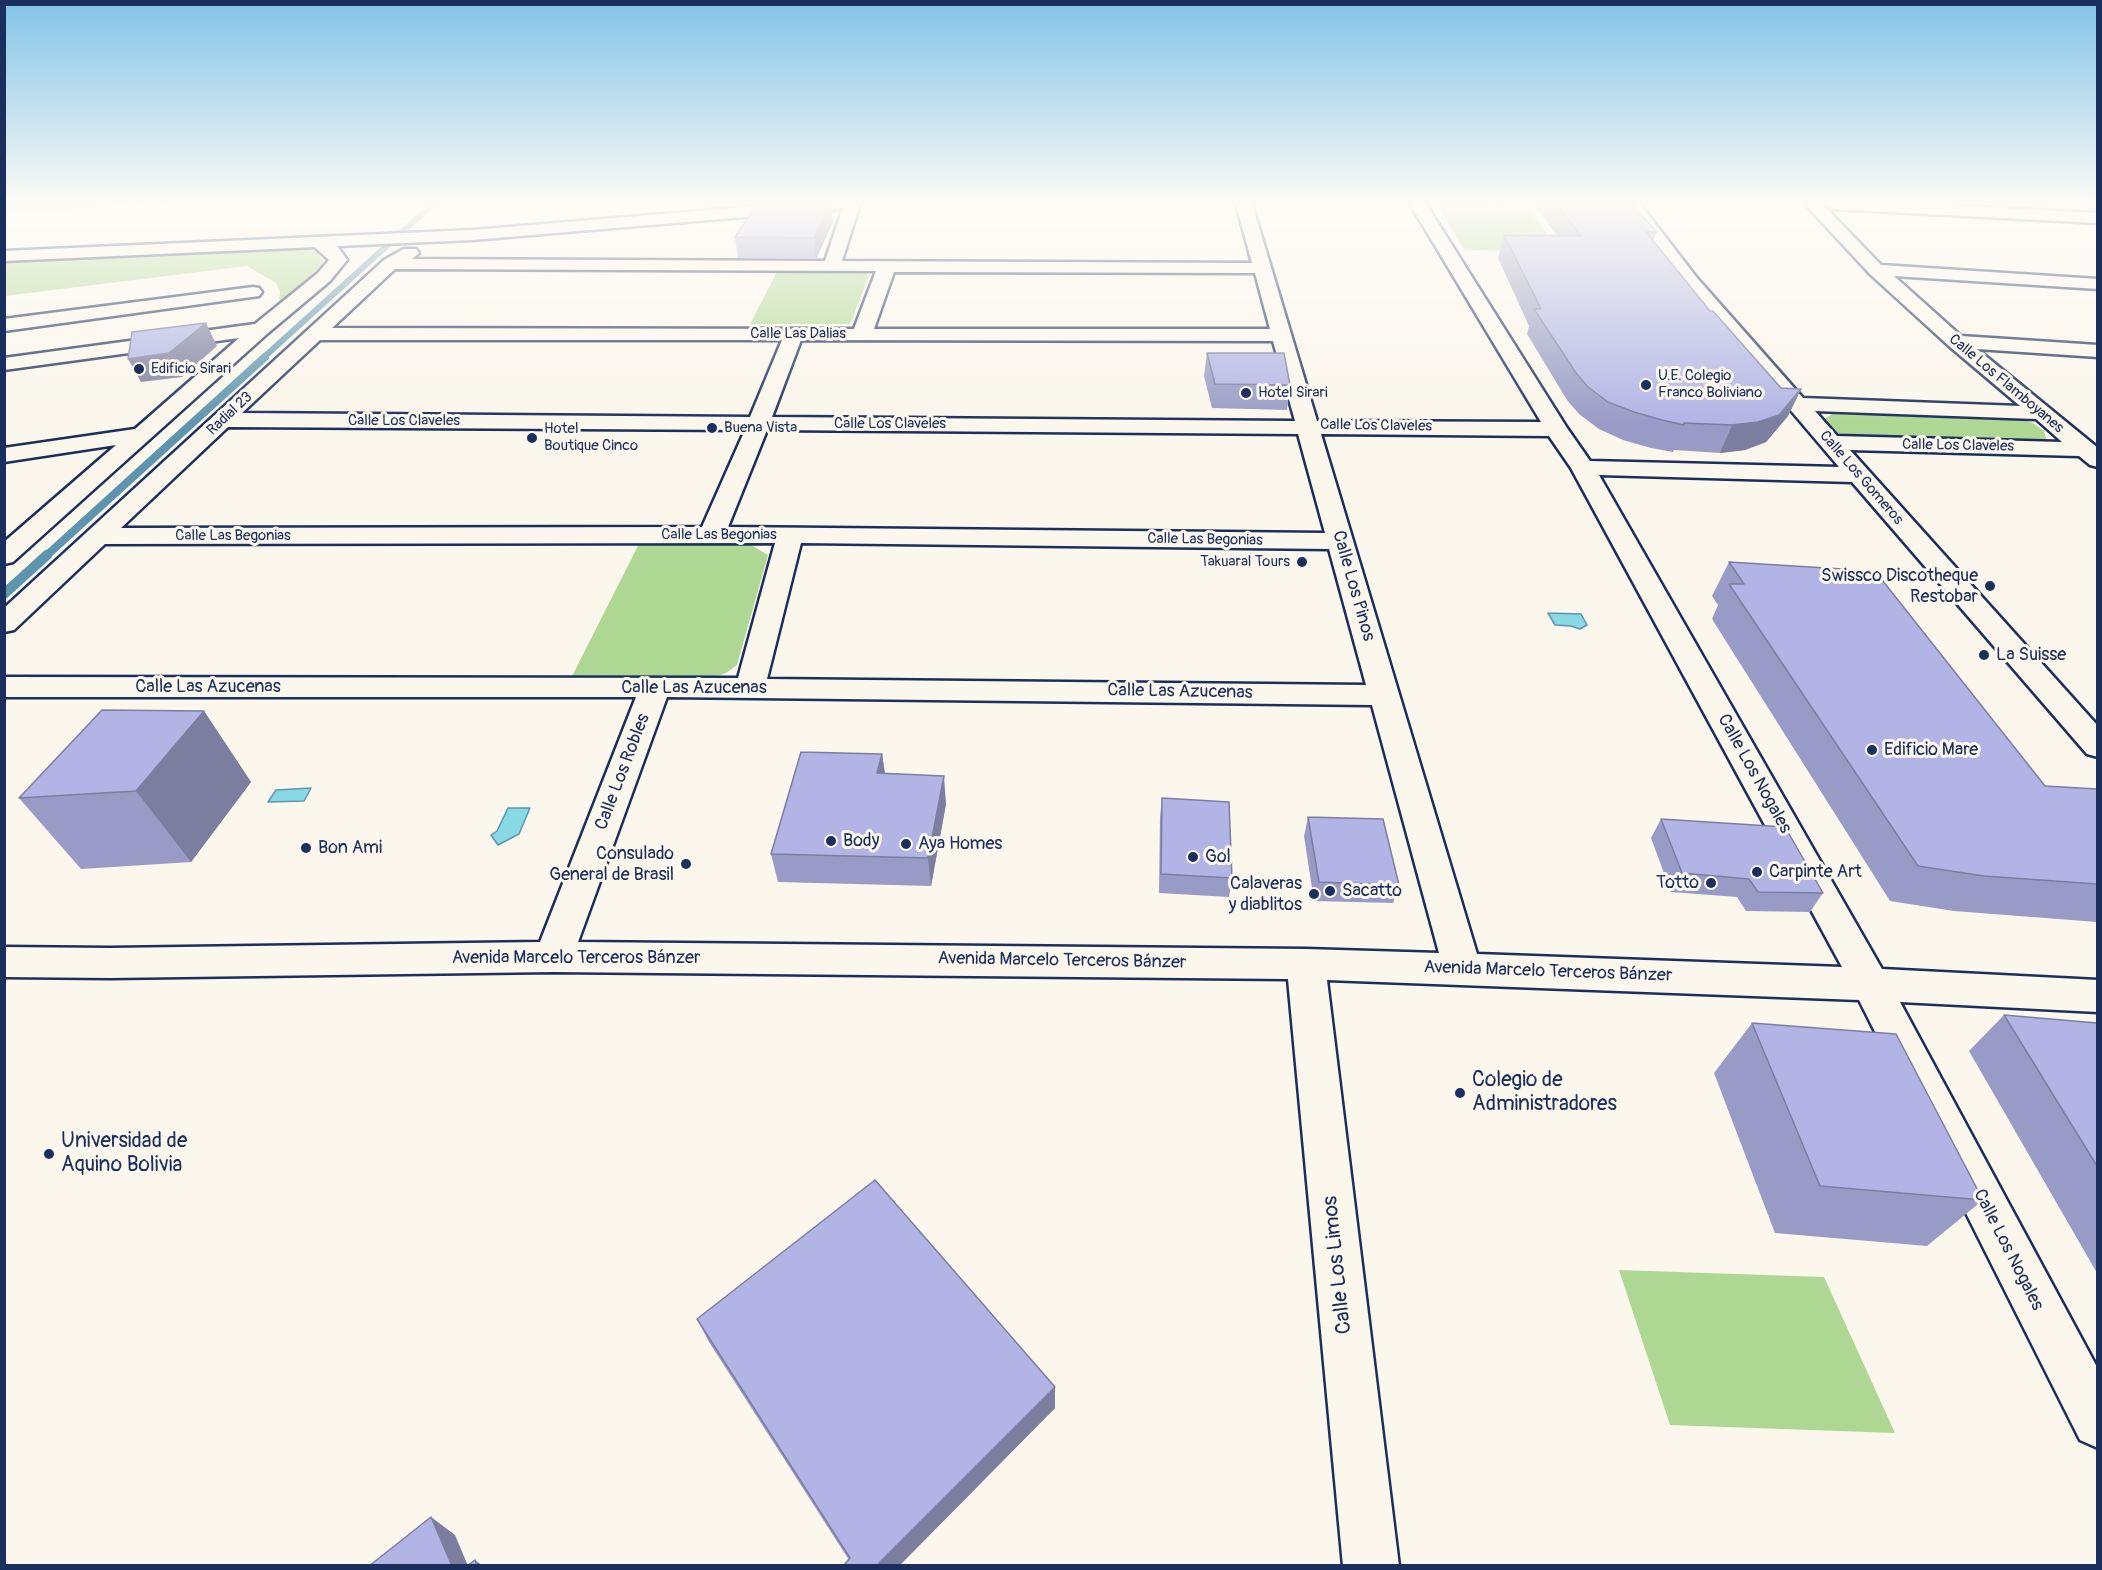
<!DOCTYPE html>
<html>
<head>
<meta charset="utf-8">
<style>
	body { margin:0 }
	#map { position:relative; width:2102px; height:1570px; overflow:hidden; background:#fbf7ec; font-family:Pangolin,sans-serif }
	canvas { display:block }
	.frame { position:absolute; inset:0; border:6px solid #1b2f5e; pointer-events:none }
</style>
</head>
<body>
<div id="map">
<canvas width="2102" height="1570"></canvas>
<div class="frame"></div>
</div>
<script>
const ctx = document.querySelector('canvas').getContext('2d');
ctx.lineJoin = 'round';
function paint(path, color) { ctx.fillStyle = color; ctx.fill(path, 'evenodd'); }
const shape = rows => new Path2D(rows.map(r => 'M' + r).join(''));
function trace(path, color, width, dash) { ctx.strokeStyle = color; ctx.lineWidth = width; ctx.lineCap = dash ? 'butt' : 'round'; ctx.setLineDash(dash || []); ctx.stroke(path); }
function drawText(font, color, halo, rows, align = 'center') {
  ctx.font = font + ' Pangolin,sans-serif'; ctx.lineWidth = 6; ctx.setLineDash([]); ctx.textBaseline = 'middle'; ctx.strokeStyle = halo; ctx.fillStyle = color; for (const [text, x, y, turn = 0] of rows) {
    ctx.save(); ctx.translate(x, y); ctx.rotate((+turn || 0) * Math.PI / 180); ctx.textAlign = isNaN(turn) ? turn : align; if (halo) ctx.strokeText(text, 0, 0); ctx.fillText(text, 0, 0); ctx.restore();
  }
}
paint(shape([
	[5,204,169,204,5,212],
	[1438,205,1527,207,1561,252,1464,250],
	[303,246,316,251,323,261,323,265,313,279,285,303,279,303,280,292,276,283,247,266,5,296,4,259],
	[778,270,855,270,865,272,869,276,850,324,750,324],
	[1838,410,2012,417,2033,423,2044,431,2047,442,1864,438,1831,433,1818,420,1826,418],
	[639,544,751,545,768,555,737,665,726,673,710,679,569,682],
	[1619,1270,1824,1277,1895,1433,1670,1425]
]), '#afd794');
const water = shape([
	[1548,613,1581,614,1587,625,1580,629,1571,626,1555,625,1548,613],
	[311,788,304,801,268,802,276,790,311,788],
	[508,808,530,808,519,834,498,845,491,835,497,831,508,808]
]);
paint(water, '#89d9e5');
trace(water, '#5d95af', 1.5);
trace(shape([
	[263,358,433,204]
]), '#5d95af', 6);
trace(shape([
	[45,557,265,357]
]), '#5d95af', 8);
trace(shape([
	[4,594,47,555]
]), '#5d95af', 10);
const minor = shape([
	[844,204,860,204,842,261,1252,263,1236,204,1252,204,1317,421,1541,422,1410,204,1426,204,1567,428,1590,461,1839,467,1685,286,1624,204,1640,204,1697,278,1803,398,2020,406,1949,346,1870,274,1805,204,1822,204,1881,265,2098,279,2098,289,1894,276,1961,336,2098,345,2098,357,1977,349,2098,448,2098,467,2090,465,2079,456,1850,450,2098,726,2098,757,2087,754,1852,482,1599,475,1882,969,2098,980,2098,1012,1900,1002,2098,1369,2098,1448,2080,1440,1859,1000,1327,980,1399,1566,1343,1566,1288,979,553,972,110,978,4,977,4,947,110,948,540,942,636,697,4,697,4,677,738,678,775,543,105,544,14,630,4,632,4,608,384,260,404,249,416,249,419,253,412,259,825,261,844,204],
	[395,269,876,271,854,329,332,328,395,269],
	[894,272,1255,273,1270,329,874,329,894,272],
	[320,340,782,340,750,417,242,413,320,340],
	[801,340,1273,341,1295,421,772,417,801,340],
	[1815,411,2036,419,2062,442,1837,436,1815,411],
	[228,427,745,430,702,527,121,528,228,427],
	[767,430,1298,434,1325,533,728,527,767,430],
	[1321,434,1549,436,1571,468,1842,967,1477,954,1321,434],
	[801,543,1329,549,1366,685,767,679,801,543],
	[667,697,1372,705,1439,953,1306,949,578,942,667,697],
	[1824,204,1924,204,2098,213,2098,223,1832,209,1824,204],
	[317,237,338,247,347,260,330,281,268,333,13,562,4,564,4,542,116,445,4,462,4,448,135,429,239,338,4,370,4,358,255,324,318,273,329,260,309,242,317,237],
	[253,287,259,288,262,292,259,296,4,331,4,319,253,287]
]);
const highway = shape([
	[782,204,847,204,839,209,472,240,4,261,4,251,472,230,782,204]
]);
trace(minor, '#1b2f5e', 5);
trace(highway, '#1b2f5e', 5);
paint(minor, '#fbf7ec');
paint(highway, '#fbf7ec');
paint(shape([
	[757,204,830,204,833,222,816,259,738,258,735,237],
	[1534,204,1631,204,1657,232,1653,241,1710,311,1781,388,1801,389,1788,416,1766,442,1745,450,1720,453,1674,450,1673,452,1651,448,1623,440,1599,429,1579,414,1567,400,1527,334,1529,326,1498,258,1504,235,1557,236],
	[1207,353,1290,385,1287,410,1212,408,1204,376],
	[1729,562,2045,786,2097,789,2097,922,1954,911,1890,901,1712,619,1718,605,1712,596],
	[204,711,251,782,191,862,81,869,19,798],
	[882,754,885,773,946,804,931,886,778,882,771,854],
	[1162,798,1232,878,1229,897,1159,893,1160,817],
	[1308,817,1399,885,1393,903,1314,901,1304,836],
	[1661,819,1823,893,1810,912,1746,911,1737,897,1671,892,1651,838],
	[2004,1015,2097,1023,2097,1273,1969,1051],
	[1752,1023,1983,1200,1927,1246,1775,1233,1714,1073],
	[697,1319,1055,1387,1055,1408,899,1566,843,1566,849,1560,709,1342]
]), '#989bc5');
paint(shape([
	[829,204,830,204,833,222,816,259,814,238],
	[206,323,217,346,182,377,141,382,128,359],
	[1801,389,1788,416,1766,442,1745,450,1720,453,1732,425],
	[204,711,251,782,191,862,136,791],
	[882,754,886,782,877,773],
	[944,776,946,804,931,886,928,858],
	[1055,1387,1055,1408,899,1566,880,1566,879,1563],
	[431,1517,455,1535,468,1566,452,1566],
	[475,1560,483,1566,477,1566]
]), '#7c7ea0');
const building = shape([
	[757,204,829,204,814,238,735,237,757,204],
	[1557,204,1631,204,1657,232,1646,232,1710,311,1713,311,1781,388,1801,389,1779,415,1758,422,1732,425,1684,423,1684,425,1662,420,1634,412,1608,402,1588,387,1576,373,1534,309,1541,309,1504,235,1581,236,1557,204],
	[206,323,169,353,128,359,132,332,206,323],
	[1207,353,1284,353,1290,385,1215,384,1207,353],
	[1729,562,1875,571,2045,786,2097,789,2097,884,1984,876,1918,866,1729,584,1744,584,1729,562],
	[102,710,204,711,136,791,19,798,102,710],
	[801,752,882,754,877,773,944,776,928,858,771,854,801,752],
	[1162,798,1229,802,1232,878,1161,874,1162,798],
	[1308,817,1383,819,1399,885,1319,882,1308,817],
	[1661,819,1785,827,1823,893,1758,892,1749,879,1682,873,1661,819],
	[2004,1015,2097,1023,2097,1166,2004,1015],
	[1752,1023,1896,1034,1983,1200,1820,1186,1752,1023],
	[875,1180,1055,1387,879,1563,881,1566,843,1566,850,1558,697,1319,875,1180],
	[431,1517,452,1566,369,1566,431,1517],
	[475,1560,477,1566,467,1566,475,1560]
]);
paint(building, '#b1b4e5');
trace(building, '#7c7ea0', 1.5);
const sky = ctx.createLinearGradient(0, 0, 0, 424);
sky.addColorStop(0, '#82c3e7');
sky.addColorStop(0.48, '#fdfbf6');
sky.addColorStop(1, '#fdfbf600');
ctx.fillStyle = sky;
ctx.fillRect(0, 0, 2102, 424);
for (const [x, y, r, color] of [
	[139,369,6,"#1b2f5e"],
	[1646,385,6,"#1b2f5e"],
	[1246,393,6,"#1b2f5e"],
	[712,428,6,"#1b2f5e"],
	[532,438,6,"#1b2f5e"],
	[1302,562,6,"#1b2f5e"],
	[1990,586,6,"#1b2f5e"],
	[1984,655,6,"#1b2f5e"],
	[1872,750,6,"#1b2f5e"],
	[831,841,6,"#1b2f5e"],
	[906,844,6,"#1b2f5e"],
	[306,848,6,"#1b2f5e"],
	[1193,857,6,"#1b2f5e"],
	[686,864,6,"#1b2f5e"],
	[1757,872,6,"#1b2f5e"],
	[1711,883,6,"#1b2f5e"],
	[1330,891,6,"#1b2f5e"],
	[1314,894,6,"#1b2f5e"],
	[1460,1093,6,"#1b2f5e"],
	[49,1154,6,"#1b2f5e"]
]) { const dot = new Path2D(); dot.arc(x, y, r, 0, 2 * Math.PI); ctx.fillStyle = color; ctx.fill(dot); trace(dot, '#fbf7ec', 2); }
drawText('15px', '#1b2f5e', '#fbf7ec', [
	["Calle Las Dalias",798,334],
	["Calle Los Flamboyanes",2006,384,40],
	["Radial 23",230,414,-43],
	["Calle Los Claveles",404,421],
	["Calle Los Claveles",890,424],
	["Calle Los Claveles",1376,426,1],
	["Calle Los Claveles",1958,446,1],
	["Calle Los Gomeros",1861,478,49],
	["Calle Las Begonias",719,535],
	["Calle Las Begonias",233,536],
	["Calle Las Begonias",1205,540,1]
]);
drawText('15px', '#1b2f5e', '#fbf7ec', [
	["Edificio Sirari",151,369],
	["U.E. Colegio",1658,376],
	["Franco Boliviano",1658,393],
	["Hotel Sirari",1258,393],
	["Buena Vista",724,428],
	["Hotel",544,429],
	["Boutique Cinco",544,446],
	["Takuaral Tours",1290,562,"right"]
], 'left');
drawText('18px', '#1b2f5e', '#fbf7ec', [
	["Swissco Discotheque",1978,576,"right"],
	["Restobar",1978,597,"right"],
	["La Suisse",1996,655],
	["Edificio Mare",1884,750],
	["Body",843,841],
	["Aya Homes",918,844],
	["Bon Ami",318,848],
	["Consulado",674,854,"right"],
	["General de Brasil",674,875,"right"],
	["Gol",1205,857],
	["Carpinte Art",1769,872],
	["Totto",1699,883,"right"],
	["Calaveras",1302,884,"right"],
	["y diablitos",1302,905,"right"],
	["Sacatto",1342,891]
], 'left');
drawText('18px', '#1b2f5e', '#fbf7ec', [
	["Calle Los Pinos",1353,586,74],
	["Calle Las Azucenas",208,687],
	["Calle Las Azucenas",694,688],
	["Calle Las Azucenas",1180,692,1],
	["Calle Los Robles",623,772,-69],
	["Calle Los Nogales",1754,774,61],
	["Avenida Marcelo Terceros Bánzer",576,958],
	["Avenida Marcelo Terceros Bánzer",1062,961,1],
	["Avenida Marcelo Terceros Bánzer",1548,972,2],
	["Calle Los Nogales",2008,1250,63]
]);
drawText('21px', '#1b2f5e', '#fbf7ec', [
	["Colegio de",1472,1081],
	["Administradores",1472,1105],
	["Universidad de",61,1142],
	["Aquino Bolivia",61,1166]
], 'left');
drawText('21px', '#1b2f5e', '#fbf7ec', [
	["Calle Los Limos",1338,1265,-96]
]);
</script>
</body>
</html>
